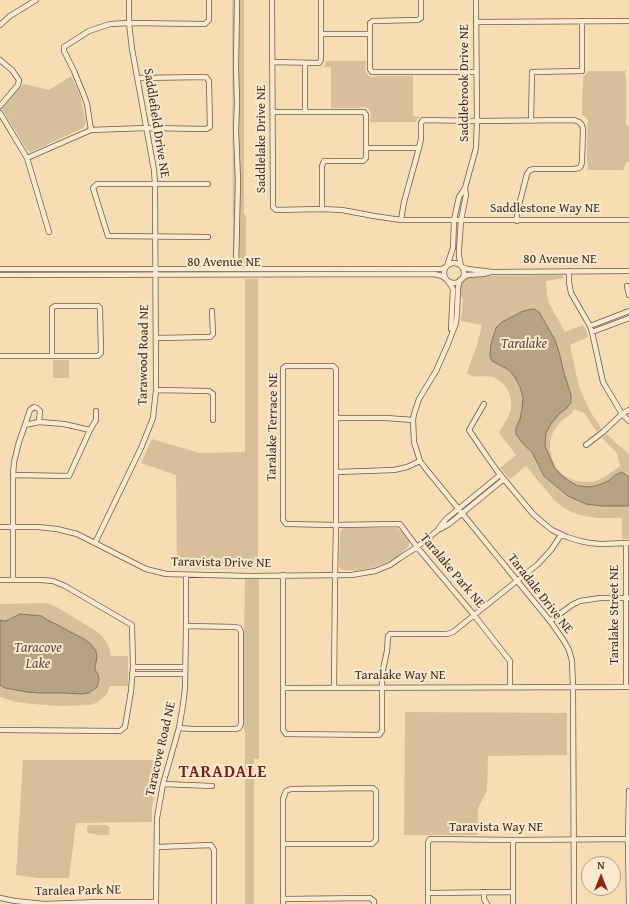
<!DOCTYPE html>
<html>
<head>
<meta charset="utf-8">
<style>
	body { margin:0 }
	#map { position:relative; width:629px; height:904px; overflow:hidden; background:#f7ddb4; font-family:"Gentium Book Plus",serif }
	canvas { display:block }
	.north { position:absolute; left:581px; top:856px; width:40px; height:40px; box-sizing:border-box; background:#fae9ce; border:1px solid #ae9f8b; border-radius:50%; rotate:0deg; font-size:11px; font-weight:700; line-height:16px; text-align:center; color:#3d2f26 }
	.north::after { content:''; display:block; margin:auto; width:14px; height:18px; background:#8f2418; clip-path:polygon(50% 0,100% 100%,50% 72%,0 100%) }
</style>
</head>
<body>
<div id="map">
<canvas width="629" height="904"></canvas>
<div class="north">N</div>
</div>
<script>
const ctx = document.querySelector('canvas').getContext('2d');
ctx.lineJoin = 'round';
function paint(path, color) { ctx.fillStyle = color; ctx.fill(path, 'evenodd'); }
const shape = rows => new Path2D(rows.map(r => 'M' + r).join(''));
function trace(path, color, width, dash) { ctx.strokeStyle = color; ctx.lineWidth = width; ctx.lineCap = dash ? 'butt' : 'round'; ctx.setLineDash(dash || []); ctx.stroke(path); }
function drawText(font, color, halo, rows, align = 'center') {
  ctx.font = font + ' "Gentium Book Plus",serif'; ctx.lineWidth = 4; ctx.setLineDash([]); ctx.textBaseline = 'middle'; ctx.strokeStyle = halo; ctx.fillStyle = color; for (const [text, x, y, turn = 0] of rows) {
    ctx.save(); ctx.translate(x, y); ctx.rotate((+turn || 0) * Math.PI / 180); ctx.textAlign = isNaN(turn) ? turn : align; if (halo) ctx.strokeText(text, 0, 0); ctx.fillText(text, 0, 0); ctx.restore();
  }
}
paint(shape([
	[232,0,244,0,244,214,246,215,246,265,233,265],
	[326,61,366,61,365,71,369,76,372,77,377,76,413,76,413,116,420,117,417,119,416,122,370,122,371,113,368,108,362,107,360,108,331,108,331,67,324,67],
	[588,71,626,71,625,73,626,78,626,123,628,126,629,126,629,162,627,161,623,170,587,170,588,167,587,161,587,132,588,121,586,117,582,115,583,77,586,74],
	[71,76,80,95,86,123,83,128,31,152,27,150,2,109,15,93,24,84,49,90],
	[562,275,564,278,546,281,547,294,549,303,565,332,583,325,587,332,588,337,570,345,579,387,590,411,601,428,597,432,584,413,574,409,571,414,560,422,553,432,550,441,550,447,551,454,552,459,557,469,565,476,576,481,585,482,593,482,603,478,620,466,617,453,602,438,607,434,616,443,629,454,629,539,622,539,622,518,597,518,585,516,574,513,564,508,554,500,526,466,510,479,500,468,516,455,499,433,508,417,511,410,511,399,509,393,506,387,500,381,493,377,480,376,474,377,467,373,477,345,482,325,461,321,463,299,460,295,460,292,461,285,464,281,469,277,477,276],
	[245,279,258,279,258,569,177,568,176,475,141,463,152,439,200,453,245,452],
	[53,360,69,360,69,378,53,378],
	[345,528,396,528,400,530,409,541,409,546,401,554,393,559,386,563,375,567,356,571,342,570,339,566,340,533,342,529],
	[245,579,259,579,259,759,254,759,254,904,245,904,245,732,244,729,243,684],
	[46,603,55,606,96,631,102,636,107,643,110,650,111,656,128,656,128,686,110,686,107,694,98,702,91,705,58,706,33,704,16,702,0,697,0,604],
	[405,712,567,713,567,755,488,756,487,791,478,808,478,835,404,835],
	[23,760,162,760,162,765,158,779,152,807,152,822,76,823,69,878,38,878,16,875],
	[88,825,107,825,110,828,109,835,97,835,97,834,88,833,87,833,87,826]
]), '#d7bf9c');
const water = shape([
	[534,309,539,312,555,340,559,352,564,373,571,395,571,402,567,408,559,414,551,424,546,433,545,446,554,467,560,474,569,481,578,486,589,487,599,485,608,481,615,475,622,472,629,477,629,506,602,506,586,504,568,496,544,476,532,452,524,445,516,434,516,428,520,419,522,409,523,398,520,387,516,379,509,370,492,361,490,356,491,344,496,328,502,322,521,312,527,310,534,309],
	[20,614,42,616,44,618,84,639,91,644,96,651,97,657,95,667,95,670,98,674,99,680,97,687,89,693,81,694,64,693,40,693,27,692,5,688,0,685,0,620,4,621,6,621,20,614]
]);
paint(water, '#b8a284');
trace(water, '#87745e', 1);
const minor = shape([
	[272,0,273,207,276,210,322,209,342,210,374,216,401,220,629,220],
	[421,0,421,18,418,20,373,21,370,23,370,69,372,72,476,72],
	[476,22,629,21],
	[0,25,10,16,36,0],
	[321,34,370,34],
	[0,60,12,70,19,80,18,85,0,106],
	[272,62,319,63,321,60,321,0],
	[305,63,305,112],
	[273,112,364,112,366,115,366,158,363,161,324,161,322,166,322,209],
	[0,113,27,158,49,232],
	[531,121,532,72,582,71,582,21],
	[91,130,87,104,83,93,74,71,64,51,64,47,89,31,110,24,129,23,205,24,209,20,209,0],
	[366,148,419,148],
	[27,158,91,130,146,128,206,129,210,127,209,81,206,77,138,78],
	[401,220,404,202,419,148,421,139,421,123,423,120,477,121,574,120,579,122,582,125,583,129,582,162,581,166,579,168,574,169,534,169,530,170,527,174,517,213,517,221],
	[208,237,108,236,93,188,97,184,208,184],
	'444 273a10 10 0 1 1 20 0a10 10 0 1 1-20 0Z',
	[236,264,238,181,236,130,237,103,236,67,237,0],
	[447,266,453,248,454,220,459,197,465,188,476,148,477,121,476,0],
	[461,266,459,256,459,250,461,220,466,195,465,188],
	[462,267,468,269,492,272,629,271],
	[0,269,442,269,446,267],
	[569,271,569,282,571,293,590,326,592,332,603,382,622,414,629,421],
	[0,275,434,274,442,276,446,279],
	[463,278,467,275,483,274,491,272],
	[460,280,458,288,457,313,456,323,448,344,436,371,419,399,414,414,413,420,414,442,420,461,426,469,550,621,564,641,569,650,572,661,573,687,574,904],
	[448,281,453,289,451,329],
	[627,286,629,295],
	[590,326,629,311],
	[592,332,629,318],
	[156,338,210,337,213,334,212,311],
	[0,356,98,356,101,353,100,308,98,306,55,306,52,308,52,356],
	[156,390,209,391,213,394,213,420],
	[484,404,469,430,488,458,498,472,533,514,542,522,552,530,567,537,580,541,590,543,601,544,629,543],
	[336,418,386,418,413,420],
	[25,425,30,410,34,407,37,408,40,411,39,422],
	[90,430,96,420,96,411],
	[586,445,603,432,622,414,629,410],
	[337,472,394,470,407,467,420,461],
	[0,527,38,527,57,529,77,534,146,569,166,574,250,576,352,575,375,571,390,565,400,558,417,547,438,530,449,524,504,479],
	[439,528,446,519,500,475],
	[95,543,141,448,153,418,156,390,155,184,154,170,132,49,129,23,129,0],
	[626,543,626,687],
	[283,575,283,730,286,734,379,735,382,731,382,674,387,651,388,636,390,634,447,634,453,632,538,564,551,550,561,535],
	[0,580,41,580,53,581,65,586,132,625,133,667,131,691,125,727,120,731,0,730],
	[13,580,13,475,14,462,19,442,25,425,39,422,64,424,90,430,69,476,13,475],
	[550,621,572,605,580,601,600,598,629,598],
	[133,667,185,667],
	[132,674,185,674],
	[334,687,335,581,336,525,336,369,333,366,286,366,283,368,283,520,286,524,336,525,400,524,417,547,474,615,510,661,510,687],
	[283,688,629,687],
	[179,728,193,729,235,729,239,728,241,724,241,632,239,628,236,627,186,626],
	[163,784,212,786],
	[283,844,372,844,376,840,376,791,373,788,291,789,286,791,283,799,283,904],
	[157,847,211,845,214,850,214,904],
	[484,892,484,899,487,904],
	[429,893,513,892,513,840],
	[0,898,15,901,44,904,100,902,156,902],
	[283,899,370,898,374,901,374,904],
	[156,904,157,818,163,784,179,728,183,705,185,688,186,626,186,575],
	[428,904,428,843,430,839,513,840,628,839],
	[513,904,513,892],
	[629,904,628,839,629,791]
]);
trace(minor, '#6c5a4a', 6);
trace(minor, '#fae9ce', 4.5);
drawText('13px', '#3d2f26', '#fae9ce', [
	["Saddlebrook Drive NE",465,83,-90],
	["Saddlefield Drive NE",156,123,81],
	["Saddlelake Drive NE",262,139,-90],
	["Saddlestone Way NE",545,209],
	["80 Avenue NE",560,260],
	["80 Avenue NE",224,263],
	["Tarawood Road NE",144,355,-89],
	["Taralake Terrace NE",273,427,-89],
	["Taravista Drive NE",221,563,1],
	["Taralake Park NE",452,571,50],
	["Taradale Drive NE",540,594,52],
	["Taralake Street NE",615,615,-90],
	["Taralake Way NE",400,676],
	["Taracove Road NE",161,749,-77],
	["Taravista Way NE",496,828],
	["Taralea Park NE",78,891,-1]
]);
drawText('italic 14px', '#5c4c3e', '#fae9ce', [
	["Taralake",524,344],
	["Taracove",38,648],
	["Lake",38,664]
]);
ctx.letterSpacing = '1px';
drawText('bold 17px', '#7a1f14', '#fae9ce', [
	["TARADALE",223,773]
]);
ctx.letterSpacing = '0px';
</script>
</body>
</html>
